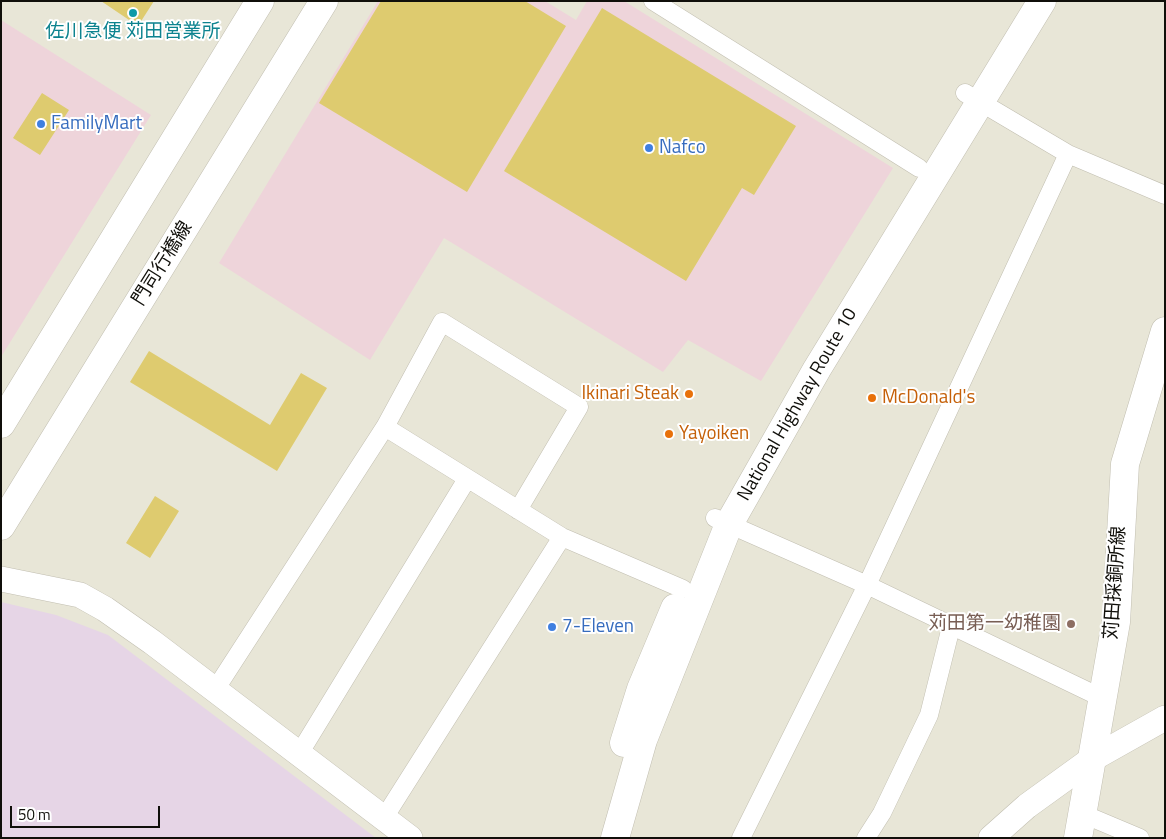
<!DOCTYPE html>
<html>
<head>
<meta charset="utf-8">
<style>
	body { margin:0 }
	#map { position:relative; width:1166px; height:839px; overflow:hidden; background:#e8e6d7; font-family:"Titillium Web",sans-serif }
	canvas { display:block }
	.frame { position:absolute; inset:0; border:2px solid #100f0a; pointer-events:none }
	.scale { position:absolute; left:10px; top:806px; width:150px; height:22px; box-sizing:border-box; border:2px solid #100f0a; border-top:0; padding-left:6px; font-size:15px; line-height:18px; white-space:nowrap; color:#100f0a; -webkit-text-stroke:4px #fff; paint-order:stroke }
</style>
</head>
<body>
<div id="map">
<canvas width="1166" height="839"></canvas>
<div class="frame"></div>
<div class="scale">50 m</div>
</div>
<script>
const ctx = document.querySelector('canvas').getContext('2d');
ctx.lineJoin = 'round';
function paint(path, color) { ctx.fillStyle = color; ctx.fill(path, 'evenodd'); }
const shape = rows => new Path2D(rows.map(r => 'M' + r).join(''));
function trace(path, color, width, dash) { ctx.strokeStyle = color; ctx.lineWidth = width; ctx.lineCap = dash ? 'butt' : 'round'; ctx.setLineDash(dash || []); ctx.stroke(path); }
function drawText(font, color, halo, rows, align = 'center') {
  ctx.font = font + ' "Titillium Web","Noto Sans JP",sans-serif'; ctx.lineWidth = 4; ctx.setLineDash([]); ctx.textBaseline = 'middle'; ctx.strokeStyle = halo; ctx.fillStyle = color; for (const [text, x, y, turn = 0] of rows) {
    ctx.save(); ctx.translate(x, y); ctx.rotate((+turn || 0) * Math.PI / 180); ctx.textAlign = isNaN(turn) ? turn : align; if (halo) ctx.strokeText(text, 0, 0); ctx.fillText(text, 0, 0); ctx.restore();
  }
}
paint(shape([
	[378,1,545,1,576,20,587,1,624,1,893,168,761,381,688,340,663,372,444,238,370,360,219,263],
	[1,20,151,115,1,357]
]), '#eed4da');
paint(shape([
	[1,602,56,615,108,635,376,838,1,838]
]), '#e6d5e6');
paint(shape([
	[101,1,154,1,138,26],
	[381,1,525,1,566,26,467,192,319,103],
	[602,8,796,126,754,195,742,188,686,281,504,171],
	[42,93,69,110,40,155,13,138],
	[149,351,270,425,301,373,327,388,277,471,130,382],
	[155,496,179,511,150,558,126,543]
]), '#decb6f');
const street = shape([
	[653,1,919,168],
	[965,93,1068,154,1165,195],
	[385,427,442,322,579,407,518,510],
	[715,518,867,585,1102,698],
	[215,690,385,427,562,537,683,589],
	[299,754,467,479],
	[1083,814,1140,838],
	[384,818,562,537],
	[741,838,867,585,1068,154],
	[866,838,882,813,929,715,951,627]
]);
const secondary = shape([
	[1,579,80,595,105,609,152,642,410,838],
	[991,838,1027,806,1092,759,1165,718]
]);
const primary = shape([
	[1,424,260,1],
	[1,526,324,1],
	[1078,838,1116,622,1125,464,1165,331]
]);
const highway = shape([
	[624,743,641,689,675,608],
	[615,838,643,740,729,524,817,369,1042,1]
]);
trace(street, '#c1beb0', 19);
trace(secondary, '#c1beb0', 26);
trace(primary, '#c1beb0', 29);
trace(highway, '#c1beb0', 29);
trace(street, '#fff', 18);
trace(secondary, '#fff', 25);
trace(primary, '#fff', 28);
trace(highway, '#fff', 28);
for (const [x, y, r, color] of [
	[133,13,5,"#0f9aa8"],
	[41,124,5,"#3f7fe0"],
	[649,148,5,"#3f7fe0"],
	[689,394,5,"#e8710a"],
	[872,398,5,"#e8710a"],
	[669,434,5,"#e8710a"],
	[1071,624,5,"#8d6e63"],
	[552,627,5,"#3f7fe0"]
]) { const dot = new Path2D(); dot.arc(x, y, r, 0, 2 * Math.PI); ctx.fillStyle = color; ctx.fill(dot); trace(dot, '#fff', 2); }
drawText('19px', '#0d838f', '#fff', [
	["佐川急便 苅田営業所",133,32]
]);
drawText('19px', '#366cbe', '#fff', [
	["FamilyMart",51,124],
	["Nafco",659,148],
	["7-Eleven",562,627]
], 'left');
drawText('19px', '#100f0a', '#fff', [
	["門司行橋線",163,264,-58],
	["National Highway Route 10",798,405,-60],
	["苅田採銅所線",1116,583,-86]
]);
drawText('19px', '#c56008', '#fff', [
	["Ikinari Steak",679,394,"right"],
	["McDonald's",882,398],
	["Yayoiken",679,434]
], 'left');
drawText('19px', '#785e54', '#fff', [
	["苅田第一幼稚園",1061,624]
], 'right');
</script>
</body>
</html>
